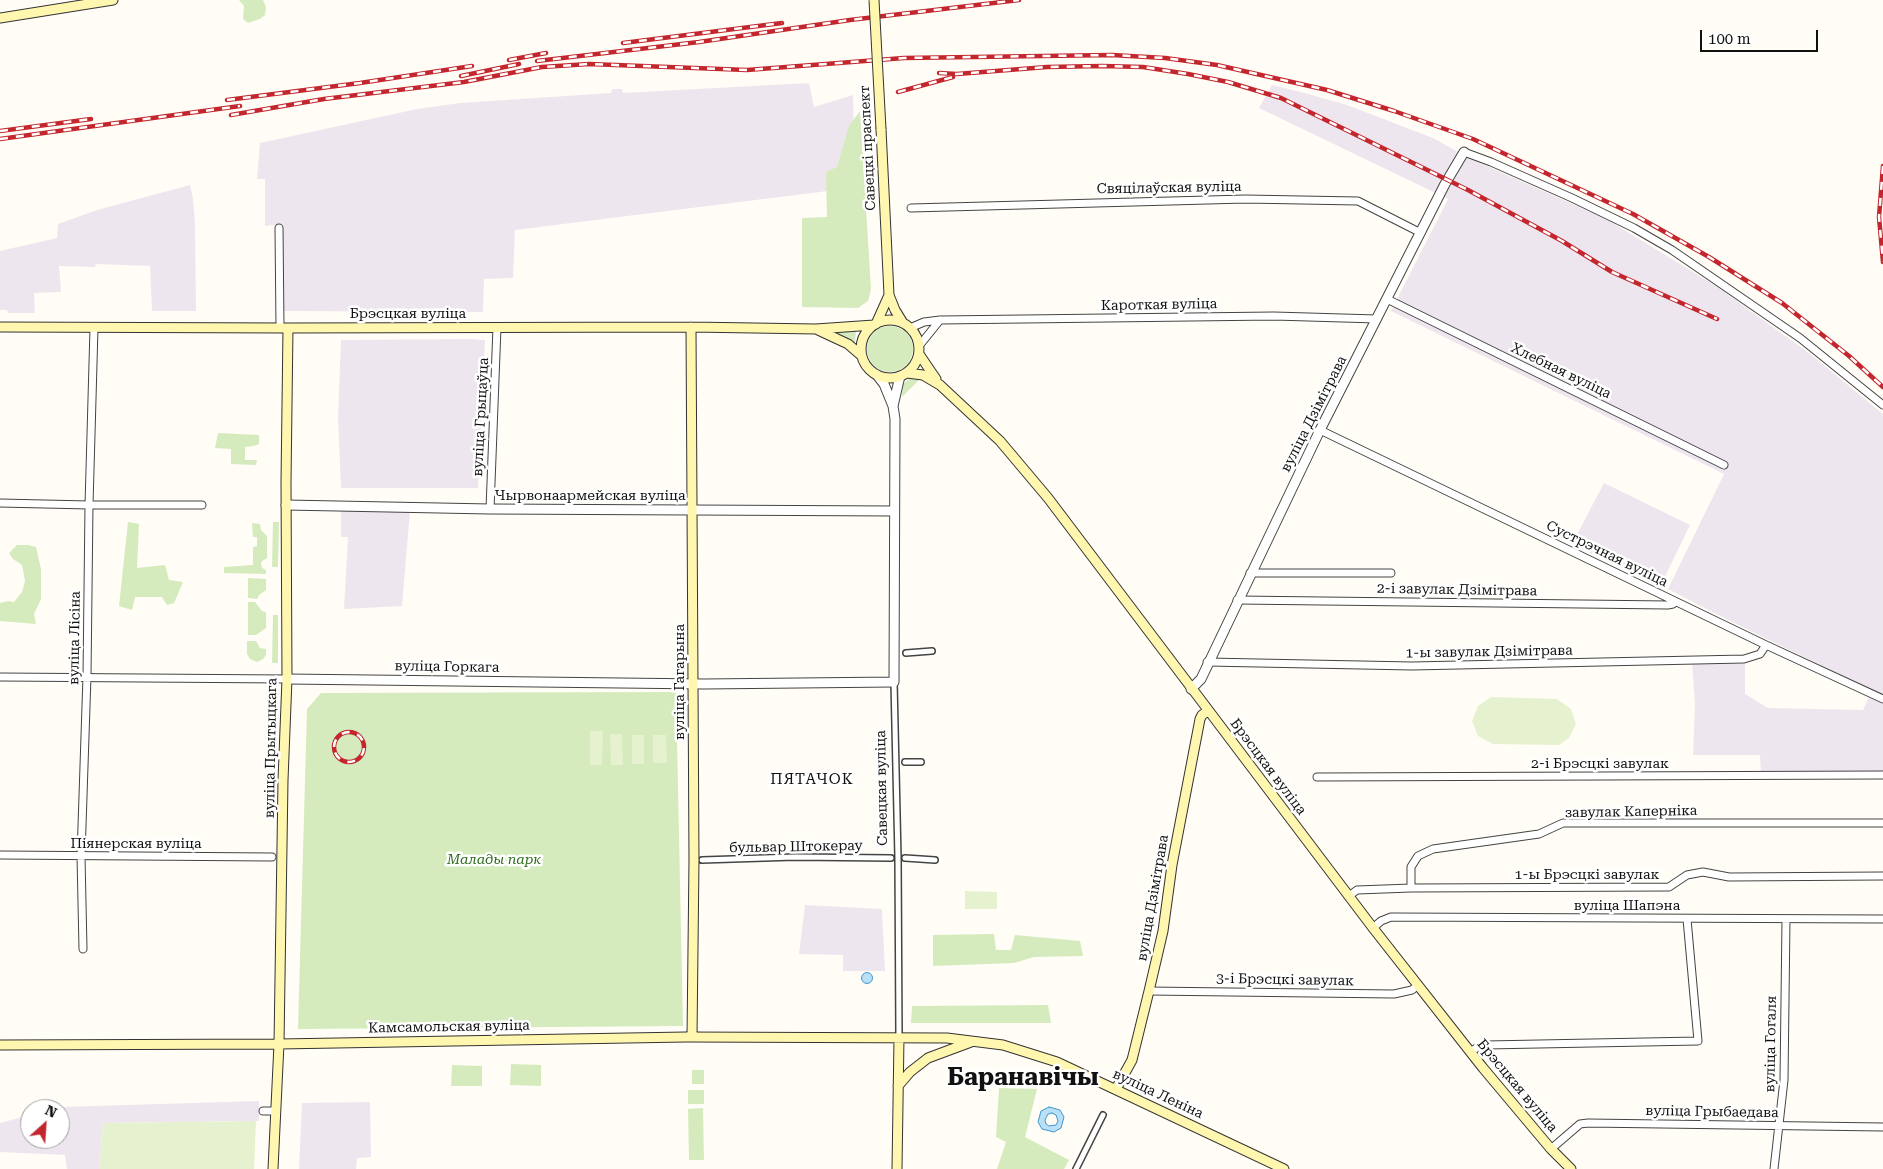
<!DOCTYPE html>
<html>
<head>
<meta charset="utf-8">
<style>
	body { margin:0 }
	#map { position:relative; width:1883px; height:1169px; overflow:hidden; background:#fffdf5; font-family:"Roboto Serif",serif }
	canvas { display:block }
	.north { position:absolute; left:20px; top:1099px; width:50px; height:50px; box-sizing:border-box; background:#fff; border:1px solid #a0a0a0; border-radius:50%; rotate:26deg; font-size:14px; font-weight:700; line-height:20px; text-align:center; color:#111 }
	.north::after { content:''; display:block; margin:auto; width:18px; height:22px; background:#c4262e; clip-path:polygon(50% 0,100% 100%,50% 72%,0 100%) }
	.scale { position:absolute; left:1700px; top:30px; width:118px; height:22px; box-sizing:border-box; border:2px solid #111; border-top:0; padding-left:6px; font-size:15px; line-height:18px; white-space:nowrap; color:#111; -webkit-text-stroke:4px #fff; paint-order:stroke }
</style>
</head>
<body>
<div id="map">
<canvas width="1883" height="1169"></canvas>
<div class="north">N</div>
<div class="scale">100 m</div>
</div>
<script>
const ctx = document.querySelector('canvas').getContext('2d');
ctx.lineJoin = 'round';
function paint(path, color) { ctx.fillStyle = color; ctx.fill(path, 'evenodd'); }
const shape = rows => new Path2D(rows.map(r => 'M' + r).join(''));
function trace(path, color, width, dash) { ctx.strokeStyle = color; ctx.lineWidth = width; ctx.lineCap = dash ? 'butt' : 'round'; ctx.setLineDash(dash || []); ctx.stroke(path); }
function drawText(font, color, halo, rows, align = 'center') {
  ctx.font = font + ' "Roboto Serif",serif'; ctx.lineWidth = 5; ctx.setLineDash([]); ctx.textBaseline = 'middle'; ctx.strokeStyle = halo; ctx.fillStyle = color; for (const [text, x, y, turn = 0] of rows) {
    ctx.save(); ctx.translate(x, y); ctx.rotate((+turn || 0) * Math.PI / 180); ctx.textAlign = isNaN(turn) ? turn : align; if (halo) ctx.strokeText(text, 0, 0); ctx.fillText(text, 0, 0); ctx.restore();
  }
}
paint(shape([
	[809,83,814,107,853,95,855,192,828,191,515,230,513,278,484,279,483,312,283,311,282,224,265,226,265,179,257,179,260,143,417,109,460,103,611,93,612,89,622,89,623,93],
	[1272,85,1301,92,1347,105,1433,138,1469,158,1608,220,1716,286,1809,353,1883,414,1883,772,1761,773,1760,755,1693,755,1695,703,1692,663,1745,664,1745,694,1768,708,1863,710,1872,690,1730,621,1668,589,1724,474,1391,311,1448,199,1259,108],
	[190,185,193,199,195,223,196,311,152,311,150,266,96,264,95,267,59,266,61,292,34,293,35,313,8,313,7,310,0,310,0,251,57,238,58,224,97,210],
	[471,339,485,340,478,488,341,488,338,417,341,340],
	[1604,483,1690,525,1660,587,1572,544],
	[341,510,410,511,402,606,344,609,348,537,341,537],
	[805,905,882,909,885,971,843,971,843,955,799,954],
	[259,1101,259,1121,103,1123,99,1169,67,1169,65,1155,0,1152,0,1123,30,1115,30,1139,60,1139,60,1109,52,1109,60,1107],
	[370,1102,371,1157,357,1158,356,1169,299,1169,302,1103]
]), '#eee6ef');
paint(shape([
	[239,0,263,0,266,7,265,15,260,19,248,23,243,19,244,6],
	[860,111,871,289,868,301,858,308,802,307,802,218,827,217,826,172,837,167,849,126],
	'867 349a23 23 0 1 1 46 0a23 23 0 1 1-46 0Z',
	[856,330,855,345,831,331],
	[911,377,920,379,902,397,903,384],
	[218,433,259,435,259,444,254,446,245,447,245,460,257,460,256,465,231,464,231,449,215,448],
	[128,522,139,524,137,568,165,565,169,580,183,582,174,603,167,605,162,597,135,597,132,610,119,606],
	[273,522,279,522,278,567,272,567],
	[252,523,260,524,261,530,267,536,267,558,262,561,261,563,262,568,266,570,266,574,224,573,224,567,253,565,253,547,257,546,257,537,253,537],
	[17,545,28,545,36,547,41,569,41,599,34,614,36,624,0,621,0,603,8,601,14,602,22,592,25,581,22,565,13,559,9,553],
	[248,578,266,579,266,590,259,595,257,599,248,598],
	[248,602,255,602,262,611,266,612,266,628,256,635,248,635],
	[273,615,278,615,278,663,272,663],
	[247,641,256,641,260,648,266,649,266,655,263,659,257,662,250,659,247,654],
	[676,692,683,1026,298,1029,307,709,321,693],
	[994,934,996,950,1011,950,1015,935,1080,941,1083,956,1034,957,1014,963,933,966,933,935],
	[1048,1005,1051,1023,911,1023,912,1006],
	[511,1064,541,1065,541,1086,510,1085],
	[452,1065,482,1066,482,1086,451,1086],
	[692,1070,704,1070,704,1084,692,1084],
	[999,1088,1037,1089,1025,1137,1069,1160,1064,1169,997,1169,1006,1142,996,1137],
	[688,1090,704,1090,704,1104,688,1104],
	[703,1108,704,1160,689,1160,688,1109]
]), '#d5ebbd');
paint(shape([
	[1491,697,1557,699,1571,709,1576,724,1569,738,1559,745,1493,744,1478,736,1472,721,1478,706],
	[590,731,603,731,602,765,590,765],
	[610,734,622,734,623,765,611,765],
	[632,735,644,735,644,764,632,764],
	[653,735,666,735,667,763,653,763],
	[965,891,997,892,997,909,965,909],
	[256,1121,254,1169,99,1169,103,1123]
]), '#e6f2cf');
const water = shape([
	'861.5 978a5.5 5.5 0 1 1 11 0a5.5 5.5 0 1 1-11 0Z',
	[1049,1107,1060,1110,1064,1117,1061,1128,1054,1132,1042,1129,1038,1122,1041,1111,1049,1107],
	[1052,1113,1056,1115,1058,1121,1056,1125,1049,1126,1046,1124,1045,1120,1048,1114,1052,1113]
]);
paint(water, '#b9e0f7');
trace(water, '#3f96cf', 1);
const pedestrian = shape([
	[906,653,932,651],
	[894,682,898,858,899,1038],
	[905,762,921,762],
	[905,858,935,860],
	[702,860,795,857,891,858],
	[1076,1169,1103,1115]
]);
const minor = shape([
	[1464,152,1491,162,1572,198,1634,228,1672,250,1800,338,1883,405],
	[911,208,1245,199,1358,201,1421,233],
	[279,228,280,328],
	[1387,299,1724,465],
	[910,328,924,322,940,320,1274,316,1377,319],
	[919,346,940,320],
	[1320,430,1766,645,1883,699],
	[0,503,89,505,202,505],
	[490,509,497,327],
	[1250,573,1391,573],
	[1237,600,1668,605,1673,604,1675,601],
	[1207,662,1412,666,1744,659,1760,654,1766,645],
	[0,677,287,679],
	[1317,777,1883,775],
	[0,855,272,857],
	[1411,888,1411,867,1418,856,1433,849,1539,834,1563,823,1883,823],
	[1349,896,1357,890,1411,888,1669,887,1687,875,1703,872,1729,877,1883,876],
	[1373,928,1381,921,1391,917,1883,919],
	[83,949,81,856,87,676,89,505,94,328],
	[1149,991,1394,994,1412,990,1418,985],
	[1470,1052,1478,1047,1486,1045,1698,1041,1687,919],
	[263,1111,275,1111],
	[1551,1149,1580,1124,1588,1123,1883,1127],
	[1774,1169,1784,1080,1786,920]
]);
const tertiary = shape([
	[893,406,900,376],
	[286,505,490,509,894,511],
	[287,679,704,684,894,682,895,419,893,406,884,384,877,375],
	[1191,689,1201,679,1320,430,1445,184,1464,152]
]);
const secondary = shape([
	[0,18,113,0],
	[881,129,889,295,895,310,903,323],
	'861 349a29 29 0 1 1 58 0a29 29 0 1 1-58 0Z',
	[876,324,889,295],
	[0,327,288,328,691,327,816,329,874,325],
	[691,327,694,860,692,1037],
	[818,330,848,344,862,356],
	[919,354,936,379],
	[907,373,923,375,940,385,1000,441,1048,498,1373,928,1483,1068,1551,1149,1571,1169],
	[0,1045,279,1044,686,1037,947,1038,1003,1045,1057,1062,1284,1169],
	[898,1086,910,1072,928,1058,971,1042],
	[1116,1089,1132,1060,1149,991,1163,931,1172,865,1200,719,1202,715,1208,711],
	[273,1169,279,1044,283,780,287,679,286,482,288,328],
	[897,1169,899,1038]
]);
trace(pedestrian, '#444', 8);
trace(minor, '#444', 9);
trace(tertiary, '#444', 11);
trace(secondary, '#333', 11);
trace(pedestrian, '#fff', 5);
trace(minor, '#fff', 7);
trace(tertiary, '#fff', 9);
trace(secondary, '#fff6b0', 9);
const rail = shape([
	[623,43,782,23],
	[509,60,546,53],
	[537,61,699,42,850,20,1019,0],
	[939,73,957,74,1047,67,1102,66,1143,67,1188,74,1228,82,1281,98,1468,190,1562,241,1612,272,1717,319],
	[461,76,519,64],
	[898,92,953,77],
	[227,100,360,83,472,66],
	[231,115,324,99,464,82,542,67,589,64,747,70,904,58,1112,55,1165,58,1217,65,1327,90,1394,111,1473,139,1633,214,1709,257,1782,303,1849,356,1883,387],
	[0,131,91,119],
	[0,139,240,106],
	[1883,166,1879,217,1883,262],
	'334 747a15 15 0 1 1 30 0a15 15 0 1 1-30 0Z'
]);
trace(rail, '#c4262e', 4.5);
trace(rail, '#fff', 2.5, [8]);
const secondaryBridge = shape([
	[874,0,881,129]
]);
trace(secondaryBridge, '#333', 11, []);
trace(secondaryBridge, '#fff6b0', 9);
drawText('14px', '#111', '#fff', [
	["Савецкі праспект",868,148,-93],
	["Свяцілаўская вуліца",1169,188,-1],
	["Кароткая вуліца",1159,305,-1],
	["Брэсцкая вуліца",408,314],
	["Хлебная вуліца",1561,371,26],
	["вуліца Дзімітрава",1314,414,-63],
	["вуліца Грыцаўца",481,417,-87],
	["Чырвонаармейская вуліца",590,496],
	["Сустрэчная вуліца",1607,554,26],
	["2-і завулак Дзімітрава",1457,590,1],
	["вуліца Лісіна",75,638,-89],
	["1-ы завулак Дзімітрава",1489,652,-1],
	["вуліца Горкага",447,667,1],
	["вуліца Гагарына",680,682,-90],
	["вуліца Прытыцкага",271,748,-89],
	["2-і Брэсцкі завулак",1600,764],
	["Брэсцкая вуліца",1268,767,53],
	["Савецкая вуліца",882,788,-91],
	["завулак Каперніка",1631,812,-1],
	["Піянерская вуліца",136,844],
	["бульвар Штокерау",796,847,-1],
	["1-ы Брэсцкі завулак",1587,875],
	["вуліца Дзімітрава",1153,898,-80],
	["вуліца Шапэна",1627,906],
	["3-і Брэсцкі завулак",1285,980,1],
	["Камсамольская вуліца",449,1027,-1],
	["вуліца Гогаля",1771,1044,-89],
	["Брэсцкая вуліца",1517,1086,50],
	["вуліца Леніна",1158,1094,25],
	["вуліца Грыбаедава",1712,1112,1]
]);
drawText('italic 14px', '#2f6b1f', '#fff', [
	["Малады парк",494,860]
]);
ctx.letterSpacing = '1px';
drawText('15px', '#111', '#fff', [
	["ПЯТАЧОК",812,780]
]);
ctx.letterSpacing = '0px';
drawText('bold 24px', '#111', '#fff', [
	["Баранавічы",1023,1078]
]);
</script>
</body>
</html>
